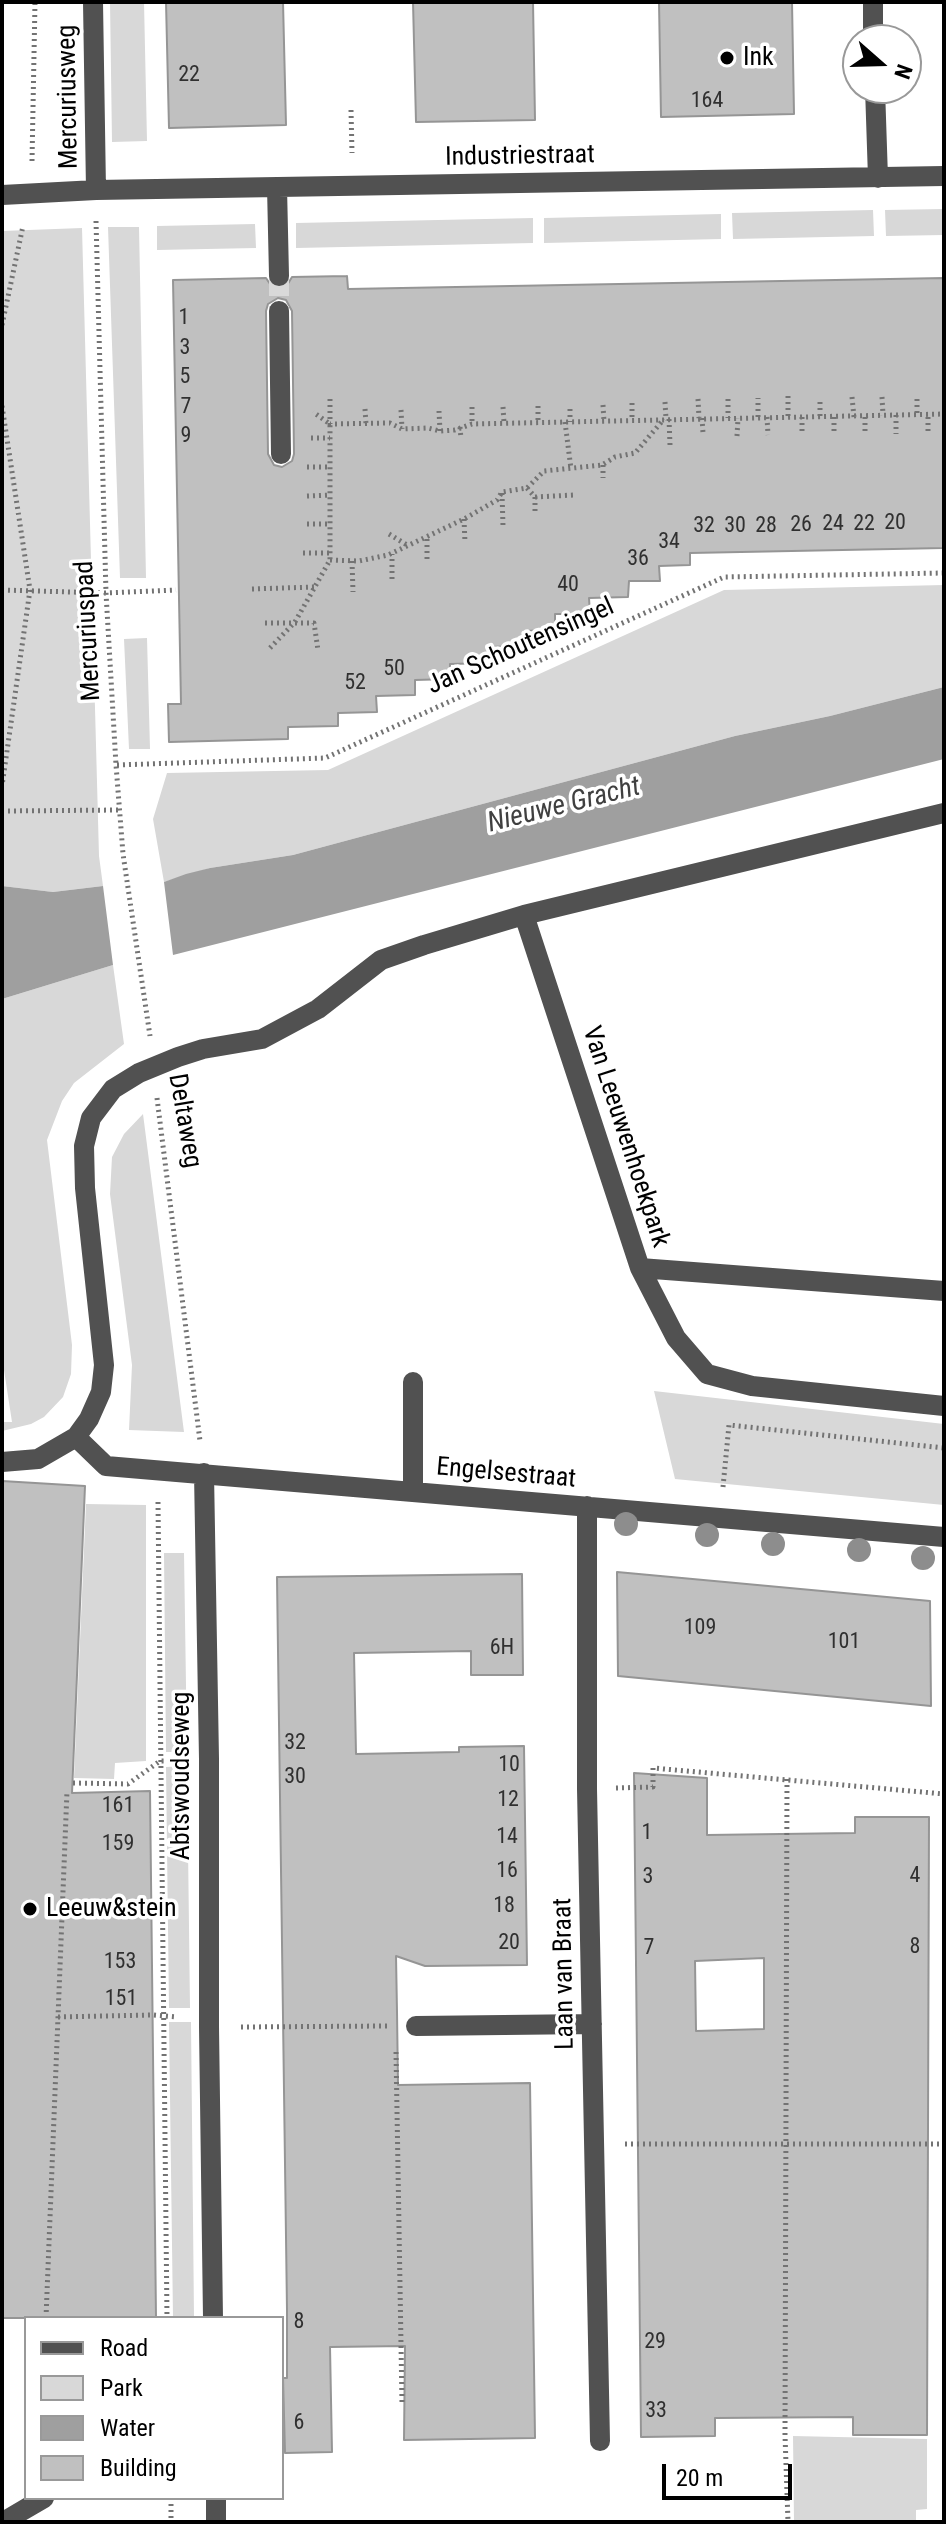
<!DOCTYPE html>
<html>
<head>
<meta charset="utf-8">
<style>
	body { margin:0 }
	#map { position:relative; width:946px; height:2524px; overflow:hidden; background:#fff; font-family:"Roboto Condensed",sans-serif }
	canvas { display:block }
	.frame { position:absolute; inset:0; border:4px solid #000; pointer-events:none }
	.legend { position:absolute; left:24px; top:2316px; width:260px; height:184px; box-sizing:border-box; background:#fff; border:2px solid #999; margin:0; padding:10px 14px; list-style:none; font-size:24px; color:#000 }
	.legend li { display:flex; align-items:center; gap:16px; height:40px }
	.legend b { width:40px; border:2px solid #999 }
	.north { position:absolute; left:842px; top:24px; width:80px; height:80px; box-sizing:border-box; background:#fff; border:2px solid #999; border-radius:50%; rotate:110deg; font-size:22px; font-weight:700; line-height:32px; text-align:center; color:#000 }
	.north::after { content:''; display:block; margin:auto; width:28px; height:36px; background:#000; clip-path:polygon(50% 0,100% 100%,50% 72%,0 100%) }
	.scale { position:absolute; left:662px; top:2464px; width:130px; height:36px; box-sizing:border-box; border:4px solid #000; border-top:0; padding-left:10px; font-size:24px; line-height:28px; white-space:nowrap; color:#000; -webkit-text-stroke:6px #fff; paint-order:stroke }
</style>
</head>
<body>
<div id="map">
<canvas width="946" height="2524"></canvas>
<div class="frame"></div>
<ul class="legend">
<li><b style="height:10px;background:#515151"></b>Road</li>
<li><b style="height:22px;background:#d8d8d8"></b>Park</li>
<li><b style="height:22px;background:#9f9f9f"></b>Water</li>
<li><b style="height:22px;background:#c0c0c0"></b>Building</li>
</ul>
<div class="north">N</div>
<div class="scale">20 m</div>
</div>
<script>
const ctx = document.querySelector('canvas').getContext('2d');
ctx.lineJoin = 'round';
function paint(path, color) { ctx.fillStyle = color; ctx.fill(path, 'evenodd'); }
const shape = rows => new Path2D(rows.map(r => 'M' + r).join(''));
function trace(path, color, width, dash) { ctx.strokeStyle = color; ctx.lineWidth = width; ctx.lineCap = dash ? 'butt' : 'round'; ctx.setLineDash(dash || []); ctx.stroke(path); }
function drawText(font, color, halo, rows, align = 'center') {
  ctx.font = font + ' "Roboto Condensed",sans-serif'; ctx.lineWidth = 7; ctx.setLineDash([]); ctx.textBaseline = 'middle'; ctx.strokeStyle = halo; ctx.fillStyle = color; for (const [text, x, y, turn = 0] of rows) {
    ctx.save(); ctx.translate(x, y); ctx.rotate((+turn || 0) * Math.PI / 180); ctx.textAlign = isNaN(turn) ? turn : align; if (halo) ctx.strokeText(text, 0, 0); ctx.fillText(text, 0, 0); ctx.restore();
  }
}
paint(shape([
	[110,2,144,2,147,141,112,142],
	[944,209,944,235,886,236,885,210],
	[873,210,874,236,733,239,732,213],
	[721,214,721,239,544,243,544,218],
	[533,218,533,243,296,248,296,223],
	[255,224,256,248,157,250,157,226],
	[108,227,139,227,146,578,120,578],
	[82,228,99,856,103,886,53,892,2,886,2,231],
	[944,585,944,687,830,716,735,736,293,855,210,868,164,882,153,819,167,773,328,770,724,590],
	[147,638,150,749,129,749,124,639],
	[113,965,124,1044,74,1083,62,1101,47,1140,72,1345,71,1374,63,1397,44,1417,31,1424,2,1431,2,1422,12,1422,2,1357,2,999],
	[143,1114,184,1432,129,1430,132,1365,110,1194,112,1157,124,1134],
	[654,1391,944,1424,944,1505,675,1479],
	[86,1504,146,1505,146,1761,115,1763,114,1779,74,1778],
	[184,1553,187,1752,166,1752,164,1553],
	[187,1766,190,2008,169,2008,166,1767],
	[169,2022,191,2022,194,2318,173,2318],
	[793,2436,927,2439,927,2509,916,2510,916,2522,794,2522]
]), '#d8d8d8');
paint(shape([
	[944,687,944,759,173,955,164,882,186,874,210,868,293,855,735,736,830,716],
	[2,886,53,892,103,886,113,965,2,999]
]), '#9f9f9f');
const building = shape([
	[166,2,283,2,286,125,169,128,166,2],
	[413,2,533,2,535,120,416,122,413,2],
	[659,2,792,2,794,114,661,117,659,2],
	[347,276,348,289,944,278,944,548,690,553,690,565,659,566,660,581,629,581,628,597,589,598,590,614,555,614,555,630,524,631,524,646,489,647,489,663,450,664,450,679,415,680,415,695,376,696,377,712,338,713,338,726,288,727,288,739,169,742,168,704,181,704,173,280,266,278,272,287,279,289,286,287,292,277,347,276],
	[278,298,286,300,292,311,294,454,292,461,282,467,274,465,268,454,266,311,268,304,278,298],
	[2,1481,85,1486,72,1793,150,1791,156,2318,2,2318,2,1481],
	[617,1572,930,1601,931,1706,618,1676,617,1572],
	[522,1574,523,1675,471,1675,471,1651,354,1653,356,1754,459,1752,459,1747,524,1746,527,1965,425,1966,396,1956,397,2012,398,2085,530,2083,535,2438,404,2440,405,2346,330,2347,332,2452,285,2453,283,2378,287,2378,287,2310,277,1577,522,1574],
	[634,1773,707,1778,707,1835,855,1833,855,1817,929,1817,927,2435,853,2435,853,2417,715,2418,715,2436,641,2437,634,1773],
	[764,1958,764,2029,696,2031,695,1961,764,1958]
]);
paint(building, '#c0c0c0');
trace(building, '#959595', 2);
trace(shape([
	[279,276,279,311]
]), '#d9d9d9', 20, [20, 10]);
trace(shape([
	[351,110,352,153],
	[32,161,35,2],
	[96,221,106,593,116,765,123,854,150,1036],
	[2,325,23,226],
	[788,396,788,416],
	[852,397,854,417],
	[882,397,883,415],
	[330,399,330,424,390,423,402,429,428,428,440,431,455,430,472,424,944,414],
	[698,399,699,418],
	[728,399,728,418],
	[917,399,917,415],
	[665,402,666,419],
	[632,403,632,421],
	[603,405,604,422],
	[2,406,30,590,2,786],
	[538,406,538,423],
	[472,407,472,424],
	[503,407,504,423],
	[365,409,366,424],
	[570,409,570,422],
	[401,410,402,429],
	[439,411,440,431],
	[896,415,896,434],
	[820,416,820,400],
	[758,417,758,398],
	[767,417,768,435],
	[802,417,802,435],
	[834,417,834,433],
	[865,417,865,433],
	[702,418,703,433],
	[669,419,670,445],
	[565,422,571,469],
	[460,427,461,439],
	[928,431,928,415],
	[737,436,738,418],
	[311,438,330,438],
	[603,465,603,478],
	[307,467,330,467],
	[527,488,535,497,535,512],
	[502,493,503,526],
	[307,496,330,495],
	[535,497,574,495],
	[464,519,465,543],
	[307,524,330,524],
	[389,534,407,545],
	[303,553,331,553],
	[427,559,427,537],
	[330,560,359,561,388,555,464,519,497,500,502,492,527,488,544,471,602,465,615,457,635,453,664,419],
	[352,561,353,592],
	[392,579,392,554],
	[252,589,314,587],
	[2,590,106,593,176,590],
	[265,623,314,623,318,650],
	[270,648,295,622,330,560,330,424,313,412],
	[117,765,325,758,724,577,944,573],
	[2,811,120,810],
	[157,1098,200,1441],
	[723,1487,729,1425,944,1448],
	[158,1502,167,2318],
	[787,1779,785,2435,788,2522],
	[73,1783,128,1784,160,1761,176,1761],
	[616,1788,653,1787,653,1768,944,1794],
	[58,2017,153,2015,177,2017],
	[241,2027,387,2026],
	[396,2052,402,2403],
	[625,2144,944,2144],
	[46,2318,67,1791],
	[171,2498,171,2522]
]), '#737373', 5, [2, 4]);
trace(shape([
	[93,2,96,190],
	[873,2,873,40],
	[875,88,878,178],
	[277,187,279,276],
	[2,195,96,190,944,176],
	[279,311,281,454],
	[524,915,640,1268,676,1338,707,1374,752,1386,944,1406],
	[640,1268,944,1291],
	[413,1382,413,1492],
	[76,1437,106,1466,944,1537],
	[2,1462,38,1459,76,1437,89,1419,101,1392,104,1365,85,1188,84,1146,91,1118,113,1089,139,1073,178,1057,203,1049,262,1039,318,1009,381,960,424,945,524,915,944,813],
	[204,1473,209,1759,209,2027,213,2318],
	[587,1506,587,1789,600,2441],
	[416,2026,592,2024],
	[216,2498,216,2522],
	[3,2522,44,2498]
]), '#515151', 20);
ctx.fillStyle = '#8d8d8d';
for (const [x, y] of [
	[626,1524],
	[707,1535],
	[773,1544],
	[859,1550],
	[923,1558]
]) { ctx.beginPath(); ctx.arc(x, y, 12, 0, 2 * Math.PI); ctx.fill(); }
for (const [x, y, r, color] of [
	[727,58,8,"#000"],
	[30,1909,8,"#000"]
]) { const dot = new Path2D(); dot.arc(x, y, r, 0, 2 * Math.PI); ctx.fillStyle = color; ctx.fill(dot); trace(dot, '#fff', 3); }
drawText('22px', '#303030', null, [
	["22",189,75],
	["164",707,101],
	["1",184,318],
	["3",185,348],
	["5",185,377],
	["7",186,407],
	["9",186,436],
	["20",895,523],
	["24",833,524],
	["22",864,524],
	["26",801,525],
	["32",704,526],
	["30",735,526],
	["28",766,526],
	["34",669,542],
	["36",638,559],
	["40",568,585],
	["50",394,669],
	["52",355,683],
	["109",700,1628],
	["101",844,1642],
	["6H",502,1648],
	["32",295,1743],
	["10",509,1765],
	["30",295,1777],
	["12",508,1800],
	["161",118,1806],
	["1",647,1833],
	["14",507,1837],
	["159",118,1844],
	["16",507,1871],
	["4",915,1876],
	["3",648,1877],
	["18",504,1906],
	["20",509,1943],
	["8",915,1947],
	["7",649,1948],
	["153",120,1962],
	["151",121,1999],
	["8",299,2322],
	["29",655,2342],
	["33",656,2411],
	["6",299,2423]
]);
drawText('26px', '#000', '#fff', [
	["Ink",743,58],
	["Leeuw&stein",46,1909]
], 'left');
drawText('26px', '#000', '#fff', [
	["Mercuriusweg",69,97,-91],
	["Industriestraat",520,157,-1],
	["Mercuriuspad",89,631,-93],
	["Jan Schoutensingel",521,647,-24],
	["Deltaweg",184,1121,80],
	["Van Leeuwenhoekpark",625,1137,72],
	["Engelsestraat",506,1474,5],
	["Abtswoudseweg",182,1776,-90],
	["Laan van Braat",565,1974,-91]
]);
drawText('italic 28px', '#404040', '#fff', [
	["Nieuwe Gracht",564,806,-14]
]);
</script>
</body>
</html>
